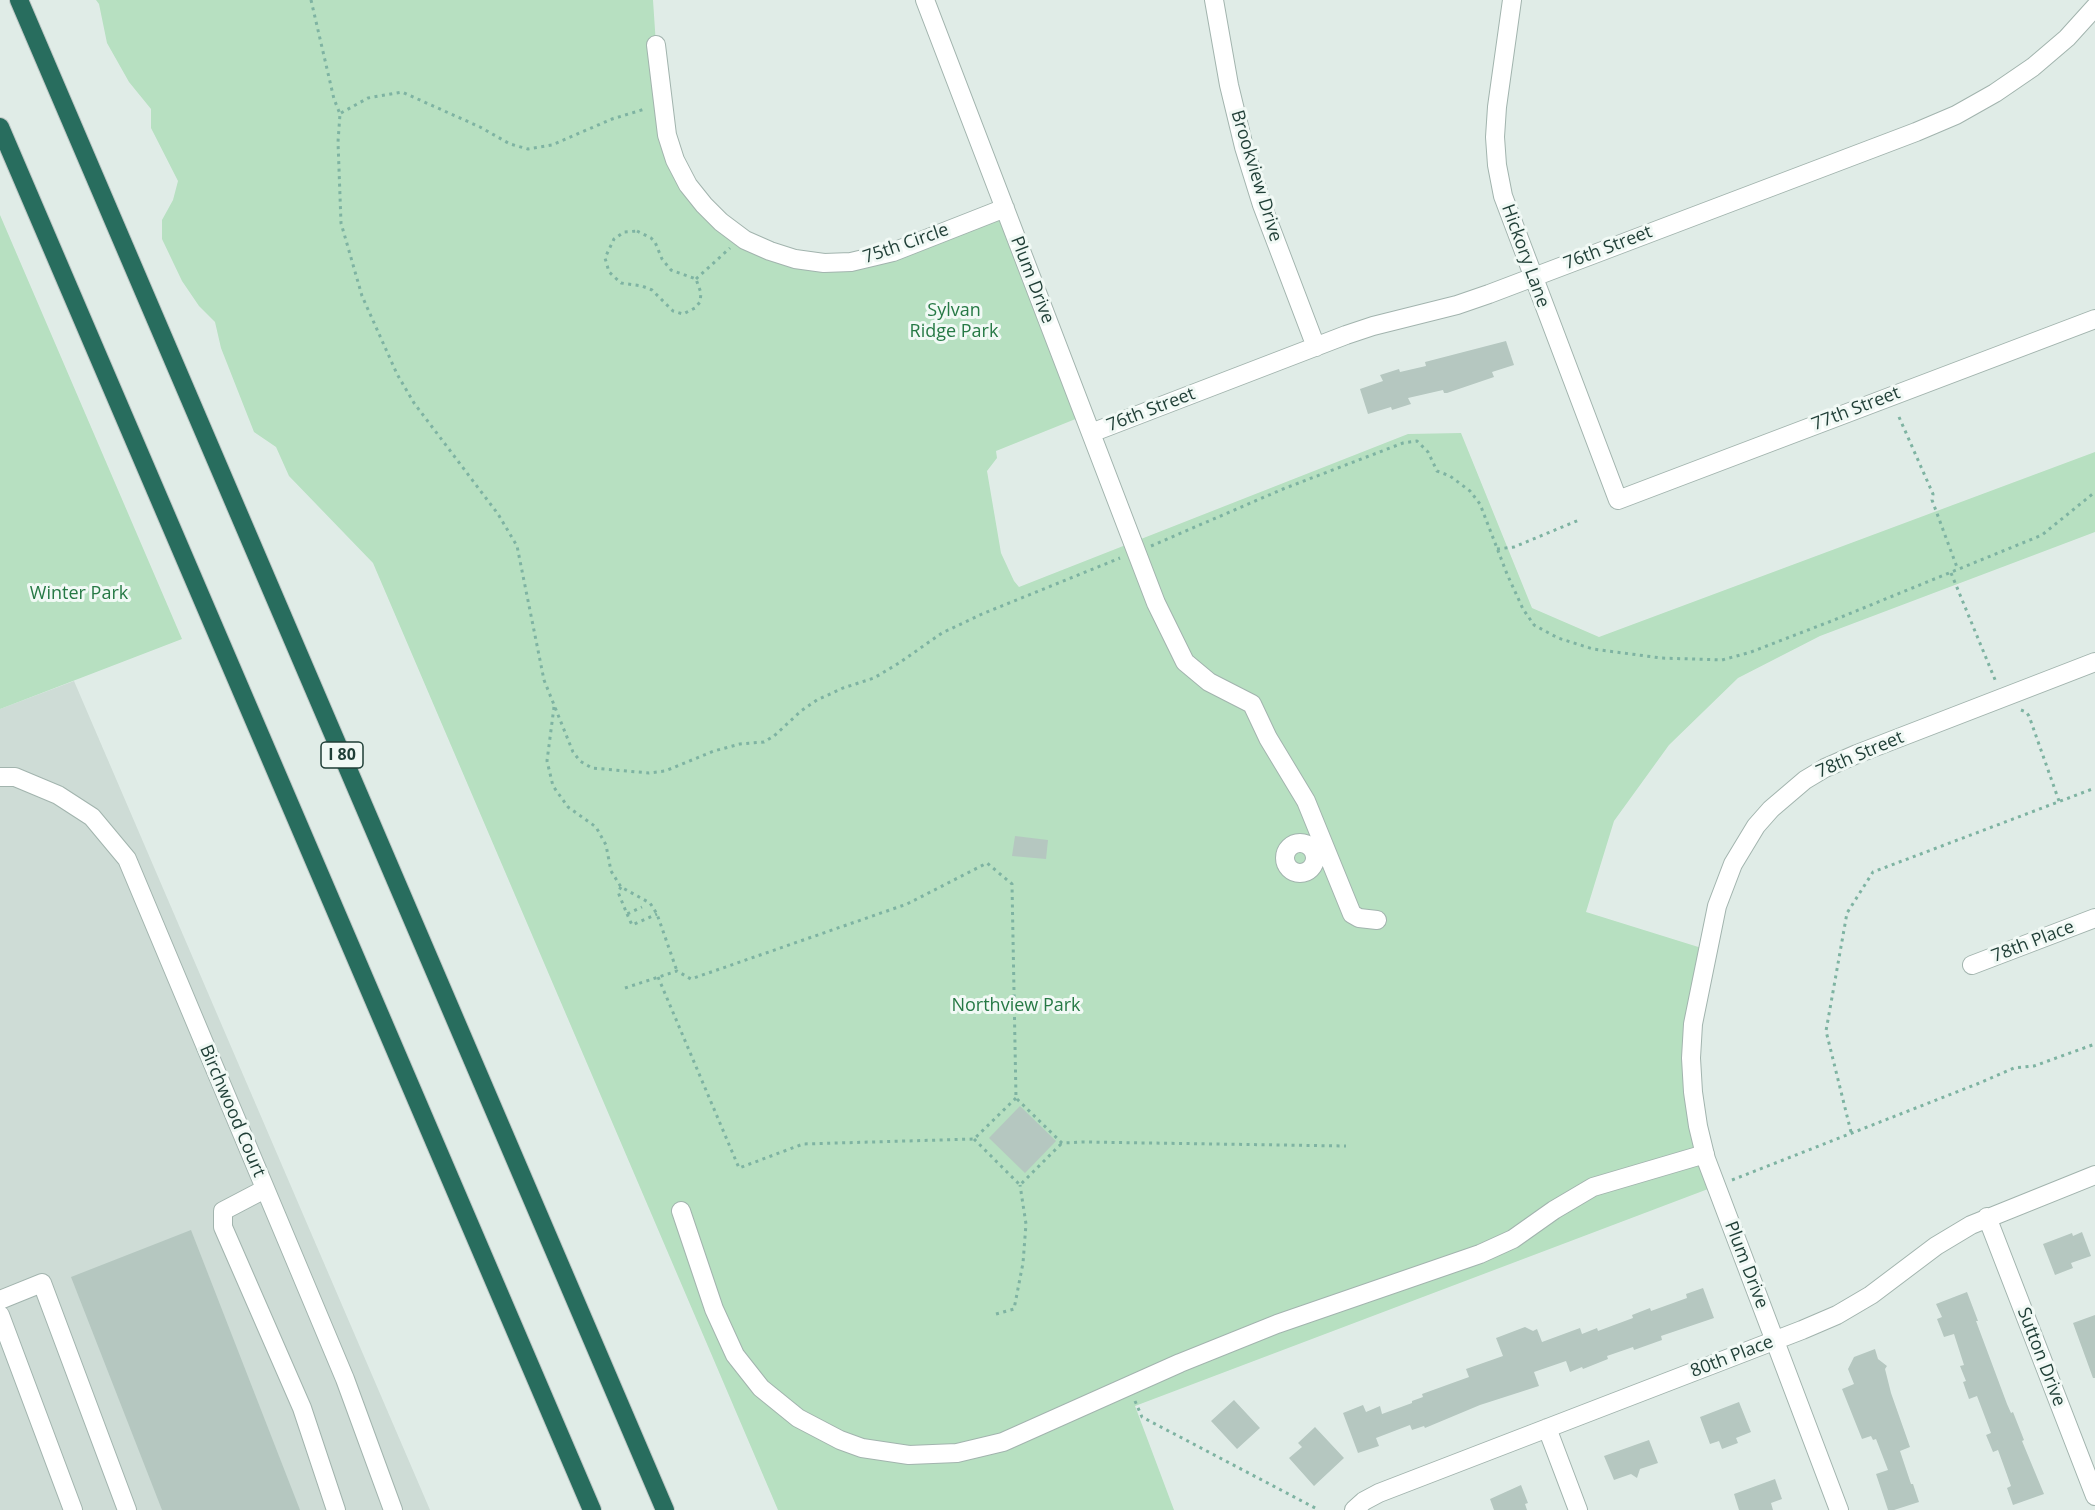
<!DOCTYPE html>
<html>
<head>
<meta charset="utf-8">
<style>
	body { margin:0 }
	canvas { display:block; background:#e0ece7 }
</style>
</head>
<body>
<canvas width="2095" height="1510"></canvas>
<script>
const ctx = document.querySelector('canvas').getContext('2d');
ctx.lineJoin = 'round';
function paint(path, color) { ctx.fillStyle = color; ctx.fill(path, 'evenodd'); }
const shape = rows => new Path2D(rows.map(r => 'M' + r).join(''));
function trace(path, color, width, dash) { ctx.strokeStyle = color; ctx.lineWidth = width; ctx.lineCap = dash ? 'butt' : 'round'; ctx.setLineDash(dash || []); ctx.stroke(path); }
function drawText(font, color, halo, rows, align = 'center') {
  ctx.font = font + ' "Open Sans",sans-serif'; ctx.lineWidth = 6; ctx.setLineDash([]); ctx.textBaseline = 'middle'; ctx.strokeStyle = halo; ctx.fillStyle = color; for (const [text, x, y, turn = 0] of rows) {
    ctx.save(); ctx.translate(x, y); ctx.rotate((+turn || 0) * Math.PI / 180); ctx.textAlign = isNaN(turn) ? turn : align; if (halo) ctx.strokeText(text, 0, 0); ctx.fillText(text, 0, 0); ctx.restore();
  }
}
paint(shape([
	[74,681,430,1510,0,1510,0,709]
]), '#cedcd6');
paint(shape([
	[96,0,653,0,656,45,675,160,745,240,851,262,1005,208,1083,416,996,451,997,458,987,471,1001,553,1014,581,1019,587,1408,434,1461,433,1532,608,1599,637,2095,452,2095,532,1820,636,1738,678,1669,745,1614,821,1586,912,1708,950,1691,1058,1716,1186,1135,1406,1174,1510,778,1510,373,563,289,476,276,447,254,432,221,348,215,322,199,306,182,281,162,239,162,220,173,200,178,181,151,128,151,109,129,82,107,43,99,4],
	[0,215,182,639,0,709]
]), '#b7e0c1');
paint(shape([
	[1506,341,1514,365,1492,372,1494,377,1447,393,1444,393,1443,390,1408,398,1411,404,1392,410,1391,407,1368,414,1360,389,1383,381,1380,375,1399,369,1400,372,1426,366,1425,362],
	[1015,836,1048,840,1046,859,1012,856],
	[1020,1106,1056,1141,1025,1173,989,1138],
	[191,1230,300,1510,162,1510,71,1277],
	[2082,1232,2091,1256,2071,1263,2073,1268,2055,1275,2043,1244,2072,1233,2073,1236],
	[1703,1288,1714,1318,1661,1336,1662,1340,1634,1350,1633,1347,1607,1356,1608,1359,1583,1369,1582,1367,1570,1372,1566,1361,1534,1372,1539,1386,1480,1405,1425,1428,1424,1426,1412,1430,1410,1425,1376,1438,1379,1446,1358,1453,1343,1413,1363,1405,1366,1412,1380,1406,1382,1414,1412,1403,1412,1401,1423,1397,1422,1394,1469,1377,1466,1369,1503,1356,1496,1338,1525,1327,1533,1331,1537,1329,1542,1342,1580,1328,1582,1334,1597,1328,1598,1331,1633,1318,1632,1315,1650,1308,1651,1311,1687,1298,1686,1294],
	[1967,1292,1978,1321,1976,1321,2007,1404,2011,1413,2013,1412,2024,1440,2022,1441,2044,1494,2013,1505,2007,1488,2011,1486,1998,1450,1993,1452,1986,1435,1991,1433,1977,1396,1969,1399,1963,1382,1966,1381,1960,1366,1964,1365,1954,1334,1944,1337,1937,1319,1942,1317,1936,1304],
	[2095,1315,2095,1378,2093,1378,2073,1323],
	[1875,1349,1878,1359,1887,1366,1885,1369,1891,1393,1910,1447,1900,1451,1911,1484,1913,1484,1919,1502,1894,1510,1888,1510,1876,1474,1888,1470,1876,1439,1873,1440,1871,1436,1862,1439,1842,1389,1854,1384,1848,1369,1854,1357],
	[1234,1400,1260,1428,1237,1449,1211,1421],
	[1739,1402,1751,1432,1736,1438,1738,1443,1722,1449,1719,1441,1710,1444,1700,1417],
	[1315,1427,1344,1458,1314,1486,1289,1458,1302,1447,1298,1443],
	[1649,1440,1658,1463,1640,1469,1637,1478,1631,1474,1614,1480,1604,1456],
	[1775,1479,1782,1499,1771,1503,1773,1510,1739,1510,1734,1494],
	[1521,1485,1528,1503,1525,1504,1527,1510,1494,1510,1490,1499]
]), '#b5c7c0');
const minor = shape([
	[925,0,1156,603,1185,662,1209,682,1252,704,1268,738,1306,801,1352,914,1359,918,1377,920],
	[1214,0,1229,85,1244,147,1262,205,1316,347],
	[1512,0,1497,107,1495,137,1497,165,1503,196,1618,500,2095,319],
	[656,45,667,135,675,160,688,185,704,205,721,222,745,240,770,251,795,259,824,263,851,262,893,252,1005,208],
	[1091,433,1346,335,1373,326,1457,305,1489,294,1916,132,1956,115,1995,93,2033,67,2067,38,2095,7],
	[0,777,15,777,58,795,92,817,127,859,345,1379,393,1510],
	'1285 858a15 15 0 1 1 30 0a15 15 0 1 1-30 0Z',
	[1972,965,2095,918],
	[265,1189,223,1211,223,1227,302,1408,336,1510],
	[681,1211,714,1309,735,1355,761,1388,798,1418,840,1440,862,1448,909,1455,957,1453,1003,1442,1180,1363,1277,1324,1480,1254,1513,1239,1554,1210,1593,1187,1705,1154],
	[1987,1217,2095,1496],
	[0,1300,42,1283,127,1510],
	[0,1315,73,1510],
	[1547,1428,1578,1510],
	[1354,1510,1364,1501,1379,1493,1802,1330,1837,1315,1871,1295,1936,1246,1971,1225,2095,1175],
	[1839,1510,1706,1159,1698,1126,1693,1092,1691,1058,1693,1024,1717,906,1733,864,1756,826,1771,809,1805,780,1825,768,1857,754,2095,662]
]);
const highway = shape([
	[19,0,665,1510],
	[0,127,592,1510]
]);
trace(minor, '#a2b4ae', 20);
trace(highway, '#c0c9c7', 20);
trace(shape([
	[311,0,334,99,340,114,338,142,341,223,362,296,397,374,414,403,498,514,517,546,544,680,573,752,580,761,592,768,649,773,665,771,714,751,740,744,764,742,774,736,801,711,817,700,843,688,874,678,899,663,942,633,982,614,1120,558],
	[341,113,368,98,402,92,480,127,510,144,528,149,552,145,612,119,645,109],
	[637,231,651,238,655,242,662,259,671,270,696,279,701,293,700,302,695,308,683,314,673,311,652,290,642,286,621,283,609,272,605,258,614,239,624,232,637,231],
	[696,279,730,248],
	[1899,417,1933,494,1932,500,1958,570],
	[1151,546,1283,489,1403,443,1417,441,1428,452,1437,471,1450,476,1470,491,1480,504,1507,574,1523,609,1534,625,1558,638,1593,649,1661,658,1722,660,1751,652,1834,620,2042,535,2095,492],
	[1497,549,1514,547,1579,520],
	[1951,573,1996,682],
	[554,707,547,761,553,786,568,807,596,827,606,845,611,871,621,887,650,903,657,914,677,971],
	[2021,710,2026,712,2029,716,2059,801],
	[621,887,618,892,627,914,642,907],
	[627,914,632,925,657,914],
	[658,977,739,1168,803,1144,974,1139,1016,1098],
	[625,988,677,971,691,979,907,904,987,863,1012,884,1016,1098,1062,1143,1084,1142,1346,1146],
	[1851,1132,1826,1031,1847,913,1873,872,2095,788],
	[974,1139,1020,1185,1062,1143],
	[1732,1180,1977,1084,2014,1068,2034,1066,2095,1044],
	[996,1314,1014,1309,1023,1263,1026,1224,1020,1185],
	[1135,1401,1142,1417,1319,1510]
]), '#7eb3a2', 3, [3, 4.5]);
trace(minor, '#fff', 18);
trace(highway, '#286d5e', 18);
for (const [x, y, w] of [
	[342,755,42]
]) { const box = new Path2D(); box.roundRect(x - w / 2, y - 13, w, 26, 4.5); ctx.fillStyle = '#f1f9f5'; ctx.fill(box); trace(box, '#1f3e36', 1.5); }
drawText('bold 16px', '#1f3e36', null, [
	["I 80",342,755]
]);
drawText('18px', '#1f3e36', '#f1f9f5', [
	["Brookview Drive",1256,176,73],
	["75th Circle",906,244,-19],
	["76th Street",1608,248,-21],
	["Hickory Lane",1525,256,70],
	["Plum Drive",1032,280,69],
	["77th Street",1856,409,-21],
	["76th Street",1151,410,-21],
	["78th Street",1860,755,-23],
	["78th Place",2033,942,-21],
	["Birchwood Court",232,1111,67],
	["Plum Drive",1746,1265,69],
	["80th Place",1732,1357,-21],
	["Sutton Drive",2041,1357,69]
]);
drawText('18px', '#267945', '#f1f9f5', [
	["Sylvan",954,311],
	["Ridge Park",954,332],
	["Winter Park",79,594],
	["Northview Park",1016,1006]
]);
</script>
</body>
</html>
